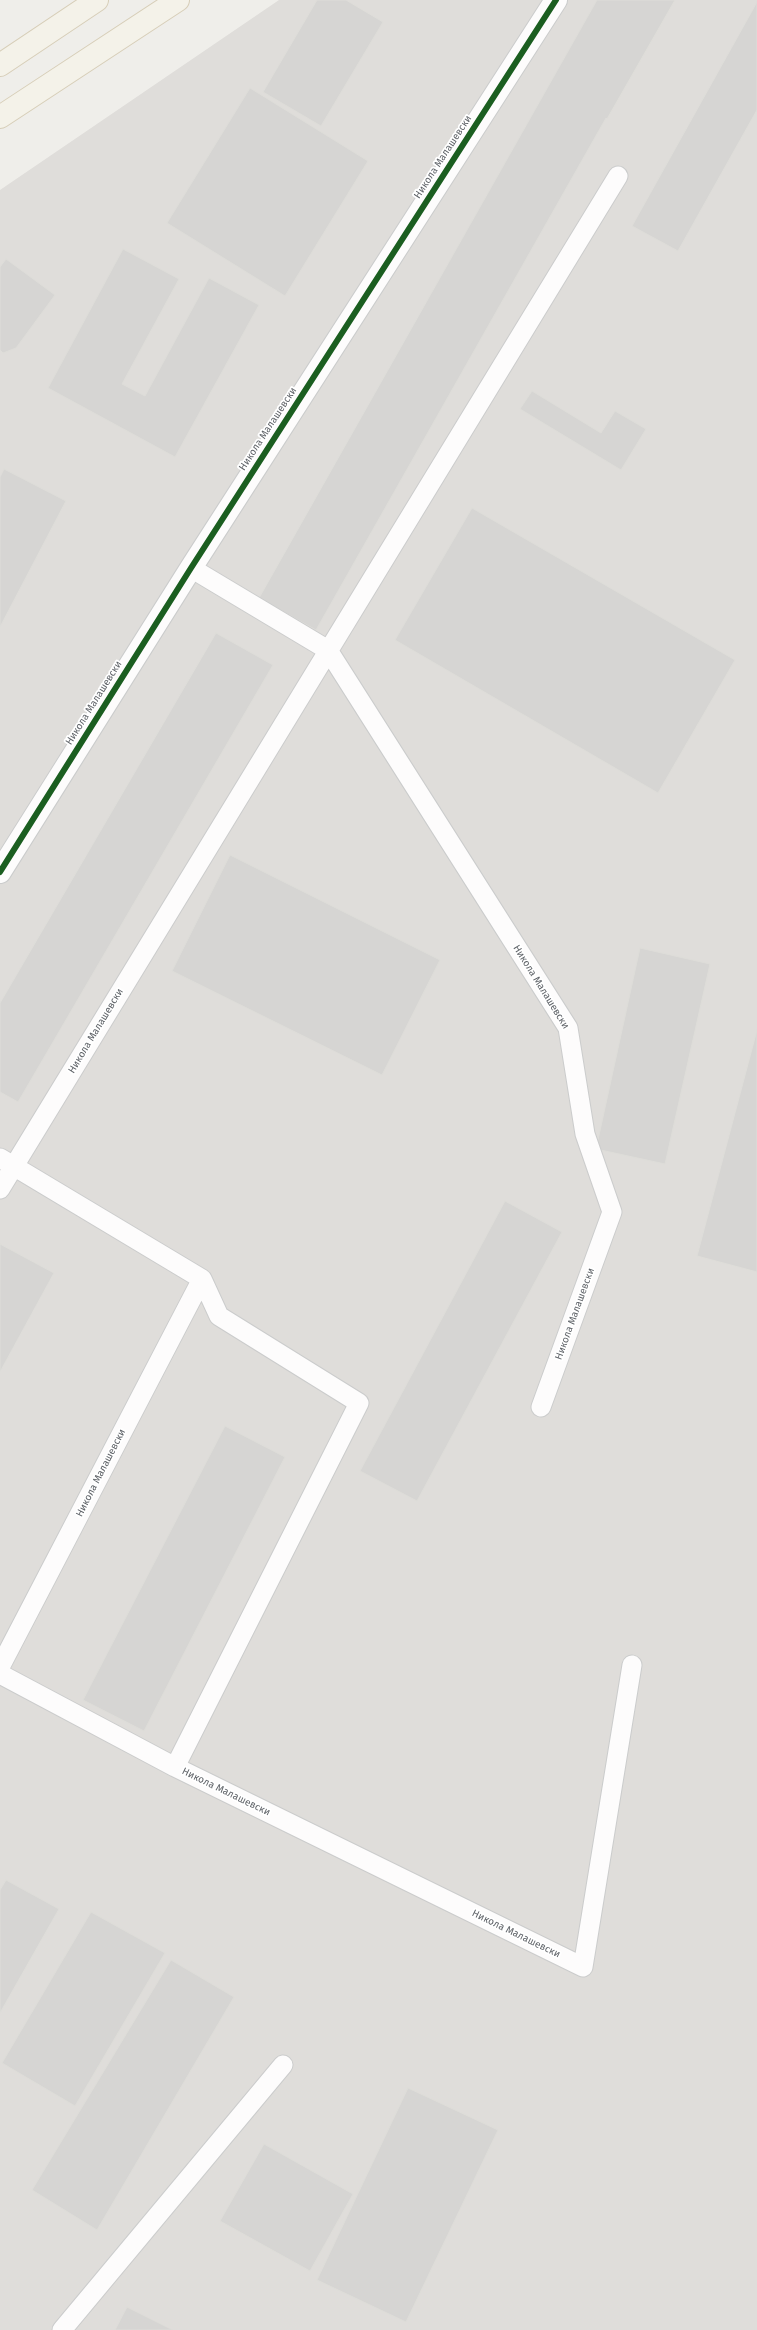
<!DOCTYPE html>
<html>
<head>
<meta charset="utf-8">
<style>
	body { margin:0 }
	canvas { display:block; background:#efeeea }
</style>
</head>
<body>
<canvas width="757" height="2330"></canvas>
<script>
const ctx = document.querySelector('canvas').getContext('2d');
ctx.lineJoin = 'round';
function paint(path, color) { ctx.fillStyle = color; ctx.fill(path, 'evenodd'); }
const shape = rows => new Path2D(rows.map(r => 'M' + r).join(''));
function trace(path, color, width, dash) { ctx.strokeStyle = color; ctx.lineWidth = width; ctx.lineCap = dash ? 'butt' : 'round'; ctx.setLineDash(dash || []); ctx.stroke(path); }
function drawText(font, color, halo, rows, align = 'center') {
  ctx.font = font + ' "Fira Sans",sans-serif'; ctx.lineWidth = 3.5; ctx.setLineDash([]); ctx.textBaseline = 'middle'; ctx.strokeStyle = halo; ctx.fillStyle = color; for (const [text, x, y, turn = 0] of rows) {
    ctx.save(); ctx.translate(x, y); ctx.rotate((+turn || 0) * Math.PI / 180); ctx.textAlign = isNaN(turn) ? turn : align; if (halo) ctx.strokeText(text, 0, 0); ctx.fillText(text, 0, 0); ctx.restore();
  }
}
paint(shape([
	[279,0,757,0,757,2330,0,2330,0,190]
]), '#dfddda');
const building = shape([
	[317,0,346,0,383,22,321,126,263,92,317,0],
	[597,0,675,0,607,119,606,118,316,630,259,598,597,0],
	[757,2,757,110,678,251,632,226,757,2],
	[250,88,368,161,285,296,167,223,250,88],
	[123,249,179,279,122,384,145,396,209,278,259,305,175,457,48,388,123,249],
	[6,259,55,295,16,348,3,353,0,350,0,267,6,259],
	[532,391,601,433,615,411,646,429,621,470,520,409,532,391],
	[4,469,66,501,0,627,0,477,4,469],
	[472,508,735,660,658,793,395,640,472,508],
	[216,633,273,665,18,1102,0,1092,0,1003,216,633],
	[230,855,440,960,382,1075,172,971,230,855],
	[640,948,710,964,665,1164,596,1149,640,948],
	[757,1030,757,1272,697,1256,757,1030],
	[505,1201,562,1232,417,1501,360,1471,505,1201],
	[0,1244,54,1273,0,1372,0,1244],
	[225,1426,285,1457,144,1731,83,1700,225,1426],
	[6,1880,59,1909,0,2013,0,1890,6,1880],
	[91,1912,165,1953,75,2106,2,2063,91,1912],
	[171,1960,234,1997,97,2230,32,2190,171,1960],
	[408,2088,498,2130,406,2322,317,2280,408,2088],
	[264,2144,353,2194,310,2271,220,2221,264,2144],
	[127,2307,173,2330,115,2330,127,2307]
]);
paint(building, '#d6d5d3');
trace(building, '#deddd9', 1);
const lane = shape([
	[191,568,328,650,568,1028,585,1134,612,1212,541,1407],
	[0,1158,202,1279,0,1667],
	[0,1189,618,176],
	[0,1674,175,1767,583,1967,632,1665],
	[175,1767,359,1403,219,1316,202,1279],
	[62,2330,283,2065]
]);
const street = shape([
	[0,872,191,568,556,0]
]);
const primary = shape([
	[0,65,97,0],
	[0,117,178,0]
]);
trace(lane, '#cbcccc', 21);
trace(street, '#cbcccc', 24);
trace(primary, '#d7ceb8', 24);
trace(lane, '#fdfcfc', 19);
trace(street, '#fdfcfc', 22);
trace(primary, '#f4f2e9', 22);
trace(shape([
	[0,872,191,568,556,0]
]), '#1b5e20', 6);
drawText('10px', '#5f6368', '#fff', [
	["Никола Малашевски",443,157,-57],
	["Никола Малашевски",268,429,-57],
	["Никола Малашевски",94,703,-58],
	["Никола Малашевски",541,987,58],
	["Никола Малашевски",96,1031,-59],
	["Никола Малашевски",575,1314,-70],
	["Никола Малашевски",101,1473,-63],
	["Никола Малашевски",226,1792,26],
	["Никола Малашевски",516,1934,26]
]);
</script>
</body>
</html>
